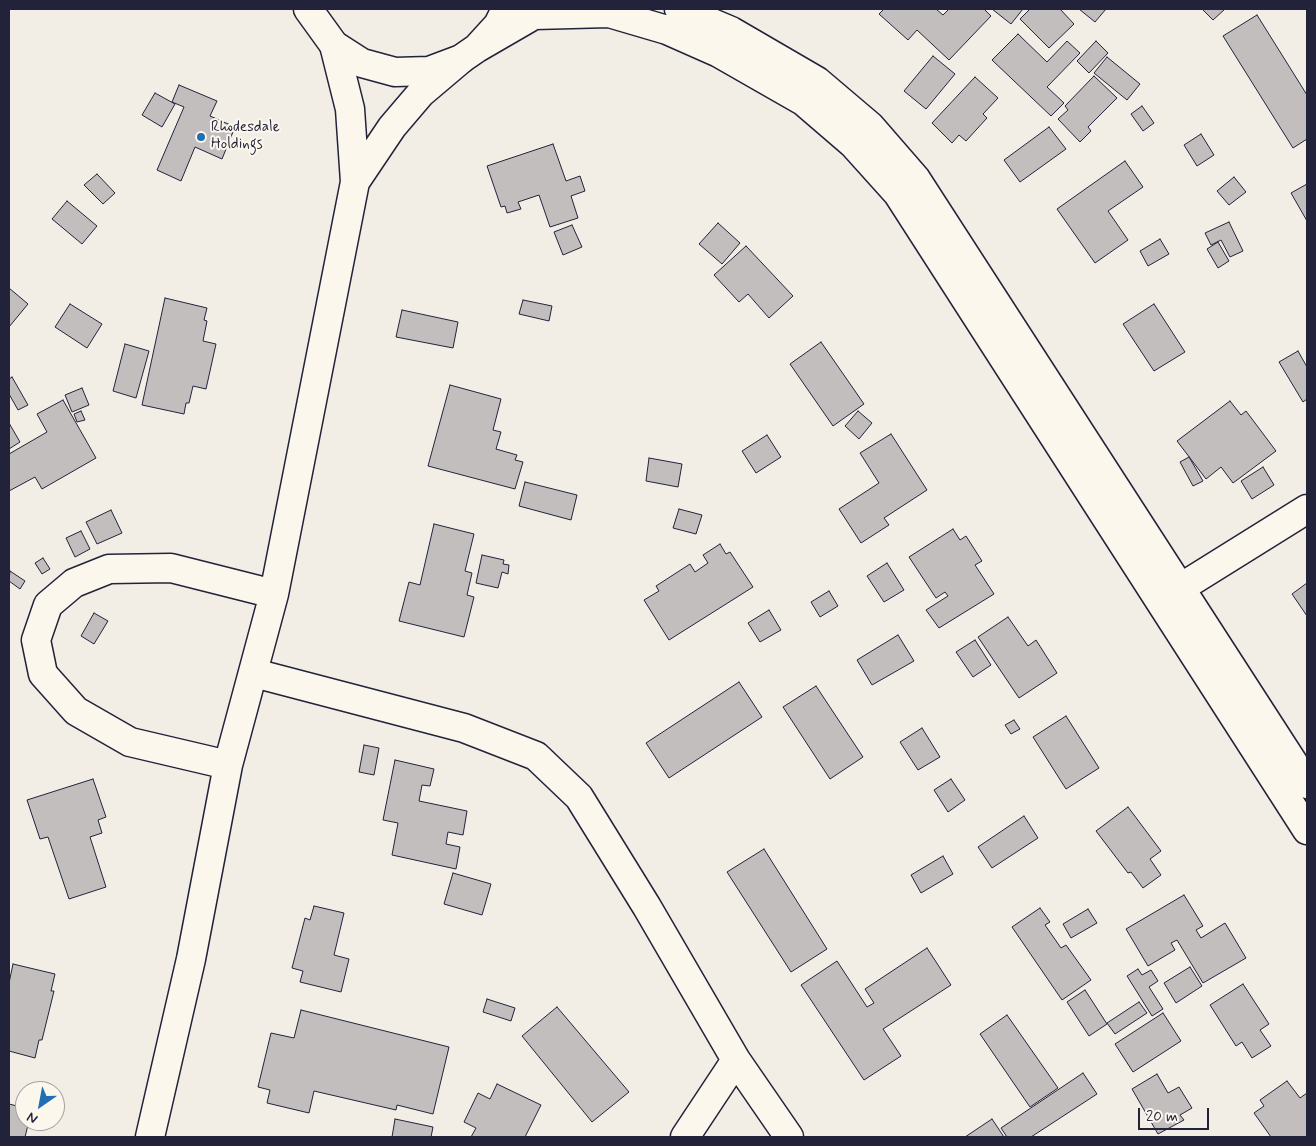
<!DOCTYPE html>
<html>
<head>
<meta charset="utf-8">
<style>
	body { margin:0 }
	#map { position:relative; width:1316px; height:1146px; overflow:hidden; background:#f2eee5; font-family:Mynerve,sans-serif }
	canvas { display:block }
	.frame { position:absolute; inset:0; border:10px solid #22223b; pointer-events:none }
	.north { position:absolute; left:15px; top:1081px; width:50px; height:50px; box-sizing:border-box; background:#fbf7ec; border:1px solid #a4a2a5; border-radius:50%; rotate:213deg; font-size:14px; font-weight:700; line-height:20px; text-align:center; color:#22223b }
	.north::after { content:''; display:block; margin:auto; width:18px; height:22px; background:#1f6fb2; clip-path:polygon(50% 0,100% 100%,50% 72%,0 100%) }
	.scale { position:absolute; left:1138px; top:1108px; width:71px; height:22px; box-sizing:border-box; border:2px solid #22223b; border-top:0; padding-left:6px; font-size:15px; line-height:18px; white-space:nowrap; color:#22223b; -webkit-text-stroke:4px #fbf7ec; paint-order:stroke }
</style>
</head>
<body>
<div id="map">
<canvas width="1316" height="1146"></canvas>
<div class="frame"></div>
<div class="north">N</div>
<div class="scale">20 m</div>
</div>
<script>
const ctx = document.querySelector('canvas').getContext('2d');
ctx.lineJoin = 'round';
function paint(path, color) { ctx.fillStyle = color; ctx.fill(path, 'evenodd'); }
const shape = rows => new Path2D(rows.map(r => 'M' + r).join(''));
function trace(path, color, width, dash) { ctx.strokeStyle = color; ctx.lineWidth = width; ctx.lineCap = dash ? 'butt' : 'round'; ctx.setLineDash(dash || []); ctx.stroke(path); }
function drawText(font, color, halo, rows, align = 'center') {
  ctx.font = font + ' Mynerve,sans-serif'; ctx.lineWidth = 4; ctx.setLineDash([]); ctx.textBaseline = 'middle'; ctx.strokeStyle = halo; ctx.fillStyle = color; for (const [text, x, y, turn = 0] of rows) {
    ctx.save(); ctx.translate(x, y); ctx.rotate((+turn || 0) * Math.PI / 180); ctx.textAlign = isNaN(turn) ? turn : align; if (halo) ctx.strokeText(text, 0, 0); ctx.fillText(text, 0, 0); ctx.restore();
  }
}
const building = shape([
	[884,9,936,9,943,15,949,9,984,9,991,16,949,60,917,30,908,40,879,14,884,9],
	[992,9,1023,9,1011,24,992,9],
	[1030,9,1060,9,1074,24,1049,48,1020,19,1030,9],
	[1079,9,1106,9,1095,22,1079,9],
	[1202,9,1225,9,1213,20,1202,9],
	[1257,15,1307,95,1307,139,1293,148,1223,36,1257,15],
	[1018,34,1047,62,1067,41,1080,53,1047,87,1064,103,1051,116,992,60,1018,34],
	[1096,41,1108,53,1089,73,1077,61,1096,41],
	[933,56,955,74,926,109,904,91,933,56],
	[1107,57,1140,84,1127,100,1094,73,1107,57],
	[1094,76,1117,98,1088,127,1091,131,1080,142,1058,119,1068,110,1065,106,1094,76],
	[975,77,998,98,983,114,987,118,966,141,959,135,952,143,932,123,975,77],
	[179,85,217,101,210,116,235,127,222,159,195,147,181,181,157,170,184,107,172,102,179,85],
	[155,93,175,104,162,127,142,115,155,93],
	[1142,106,1154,123,1143,131,1131,114,1142,106],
	[1049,127,1066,149,1020,182,1004,160,1049,127],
	[1201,134,1214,155,1197,166,1184,145,1201,134],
	[553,144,566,181,580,176,585,191,571,196,578,218,550,227,539,195,518,202,521,209,507,213,505,206,501,207,487,166,553,144],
	[1125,161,1143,187,1108,211,1128,240,1095,263,1057,209,1125,161],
	[97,174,115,193,103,204,84,185,97,174],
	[1234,177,1246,192,1229,205,1217,191,1234,177],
	[1307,184,1307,221,1291,193,1307,184],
	[67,201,97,226,82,244,52,219,67,201],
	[1229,222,1243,251,1230,257,1221,240,1211,245,1205,233,1229,222],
	[718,223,740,243,722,264,699,244,718,223],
	[572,225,582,247,563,255,554,232,572,225],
	[1160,239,1169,254,1148,266,1140,251,1160,239],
	[1218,242,1229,261,1218,268,1207,249,1218,242],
	[746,246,793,296,769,318,748,294,739,302,714,275,746,246],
	[9,288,28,304,9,327,9,288],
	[165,298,207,308,204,320,207,321,203,341,216,344,206,389,193,386,189,403,186,403,184,414,142,405,165,298],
	[523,300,552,306,549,321,519,314,523,300],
	[70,304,102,324,87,348,55,327,70,304],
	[1154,304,1185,352,1154,371,1123,324,1154,304],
	[402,310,458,322,453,348,396,337,402,310],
	[821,342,864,404,833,426,790,364,821,342],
	[125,344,149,351,136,398,113,391,125,344],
	[1298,351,1307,367,1307,399,1303,402,1279,362,1298,351],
	[12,377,28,405,18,410,9,394,9,379,12,377],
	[450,385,501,399,493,430,501,432,496,449,517,455,515,460,523,462,515,489,428,466,450,385],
	[82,388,89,405,72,412,65,395,82,388],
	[63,400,96,458,42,489,35,477,9,491,9,454,47,432,37,414,63,400],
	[1230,401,1241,415,1246,411,1276,451,1233,483,1221,467,1206,479,1177,441,1230,401],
	[81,411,85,420,77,422,74,414,81,411],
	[858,411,872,423,859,439,845,426,858,411],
	[9,423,20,442,9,449,9,423],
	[891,434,927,490,884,518,889,525,861,543,839,509,879,483,860,453,891,434],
	[767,435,781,457,756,473,742,451,767,435],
	[1189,457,1203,481,1193,486,1180,462,1189,457],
	[649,458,682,464,678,487,646,481,649,458],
	[1263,467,1274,485,1252,499,1241,481,1263,467],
	[525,482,577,495,571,520,519,506,525,482],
	[679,509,702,515,696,534,673,528,679,509],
	[111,510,122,533,97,544,86,522,111,510],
	[434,524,474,534,465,571,472,573,467,595,474,597,464,637,399,621,409,582,420,585,434,524],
	[953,529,960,540,966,536,982,561,975,565,994,594,939,628,926,610,948,596,945,592,936,598,909,557,953,529],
	[81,531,90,549,75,557,66,538,81,531],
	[720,544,726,554,730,552,753,587,669,640,644,600,659,591,656,586,690,564,695,572,708,563,703,555,720,544],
	[482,555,504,560,503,564,509,565,508,574,502,572,498,588,476,583,482,555],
	[43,558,50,569,42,574,35,563,43,558],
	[887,563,904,590,884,602,867,576,887,563],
	[10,571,25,581,20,589,9,581,10,571],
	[1307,583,1307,616,1292,594,1307,583],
	[829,591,838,606,820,617,811,602,829,591],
	[769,610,781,630,760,642,748,623,769,610],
	[94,613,108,621,94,644,81,636,94,613],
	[1008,617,1028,646,1036,640,1057,673,1019,698,978,637,1008,617],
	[898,635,914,661,872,685,857,660,898,635],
	[975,640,991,665,973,677,956,652,975,640],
	[739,682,762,717,669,778,646,743,739,682],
	[816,686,863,757,830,779,783,707,816,686],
	[1066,716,1099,768,1066,789,1033,737,1066,716],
	[1014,720,1020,729,1011,734,1005,725,1014,720],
	[922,728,940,757,918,770,900,742,922,728],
	[364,745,379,748,374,775,359,772,364,745],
	[395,760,434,769,430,786,422,785,419,801,467,811,463,835,448,832,446,844,460,847,456,869,392,855,398,823,383,820,395,760],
	[93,779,106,817,98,820,102,833,90,837,106,887,69,899,48,837,40,839,27,800,93,779],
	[951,779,965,800,948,812,934,790,951,779],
	[1128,807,1161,851,1150,859,1161,875,1143,888,1131,872,1128,873,1096,831,1128,807],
	[1024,816,1038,838,992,868,978,847,1024,816],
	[764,849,827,949,791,972,727,872,764,849],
	[943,856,953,874,921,893,911,875,943,856],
	[453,873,491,884,482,915,444,904,453,873],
	[1184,895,1203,926,1196,930,1201,938,1225,923,1246,958,1203,983,1177,940,1171,943,1175,950,1148,966,1126,929,1184,895],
	[314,906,344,913,334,955,349,959,341,992,300,982,303,971,292,968,305,918,310,920,314,906],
	[1040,908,1050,922,1045,925,1061,948,1066,945,1091,980,1062,1000,1012,927,1040,908],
	[1088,909,1097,923,1071,938,1063,924,1088,909],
	[927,948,951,985,883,1029,901,1056,864,1080,801,985,837,961,867,1007,874,1003,865,989,927,948],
	[13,964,55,974,51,991,54,991,42,1040,39,1040,35,1058,9,1051,9,983,13,964],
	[1190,967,1202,986,1176,1003,1164,983,1190,967],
	[1138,969,1142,975,1151,970,1158,981,1149,987,1163,1009,1152,1016,1127,976,1138,969],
	[1243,984,1269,1024,1260,1030,1271,1046,1252,1058,1242,1042,1236,1046,1210,1005,1243,984],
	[1085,990,1107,1024,1089,1036,1067,1002,1085,990],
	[487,999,515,1008,511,1021,483,1012,487,999],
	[1139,1002,1147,1013,1115,1034,1107,1023,1139,1002],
	[557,1007,629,1092,592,1122,522,1036,557,1007],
	[301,1010,449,1047,433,1114,397,1105,396,1110,314,1091,309,1113,267,1103,270,1090,258,1087,271,1033,294,1038,301,1010],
	[1163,1013,1181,1041,1133,1072,1115,1044,1163,1013],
	[1007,1015,1058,1088,1030,1107,980,1034,1007,1015],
	[1083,1073,1097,1094,1031,1137,1007,1137,1001,1128,1083,1073],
	[1157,1074,1168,1093,1179,1087,1192,1108,1180,1115,1184,1120,1158,1134,1132,1089,1157,1074],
	[1287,1081,1300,1098,1307,1093,1307,1137,1271,1137,1254,1113,1264,1106,1260,1100,1287,1081],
	[497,1084,541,1105,525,1137,471,1137,476,1128,464,1122,478,1093,490,1099,497,1084],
	[9,1104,25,1108,23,1119,29,1121,25,1137,9,1137,9,1104],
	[395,1119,433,1127,431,1137,392,1137,395,1119],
	[992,1119,1004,1137,965,1137,992,1119]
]);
paint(building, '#c2bebe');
trace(building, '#22223b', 1);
const minor = shape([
	[355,182,392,127,421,93,460,60],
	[1161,600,1307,509],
	[254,673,464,728,536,756,579,797,647,907,736,1060,789,1137],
	[228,765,130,742,76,711,43,674,36,640,48,605,74,583,109,569,171,568,274,594],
	[150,1137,191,959,228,765,274,594,355,182,350,109,334,45],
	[685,1137,736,1060]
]);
const highway = shape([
	[308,9,334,45,362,63,395,72,429,71,461,59,477,48,498,25,506,9],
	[679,9,731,31,817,81,870,126,916,179,1307,784],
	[477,48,534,15,609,13,667,30,719,53,803,101,853,144,898,194,1307,830]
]);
trace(minor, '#22223b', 31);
trace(highway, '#22223b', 31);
trace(minor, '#fbf7ec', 28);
trace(highway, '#fbf7ec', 28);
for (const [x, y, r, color] of [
	[201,137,5,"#1f6fb2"]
]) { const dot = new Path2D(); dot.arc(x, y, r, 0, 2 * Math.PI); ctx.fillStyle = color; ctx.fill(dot); trace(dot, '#fbf7ec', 2); }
drawText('15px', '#22223b', '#fbf7ec', [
	["Rhodesdale",211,128],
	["Holdings",211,145]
], 'left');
</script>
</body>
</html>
